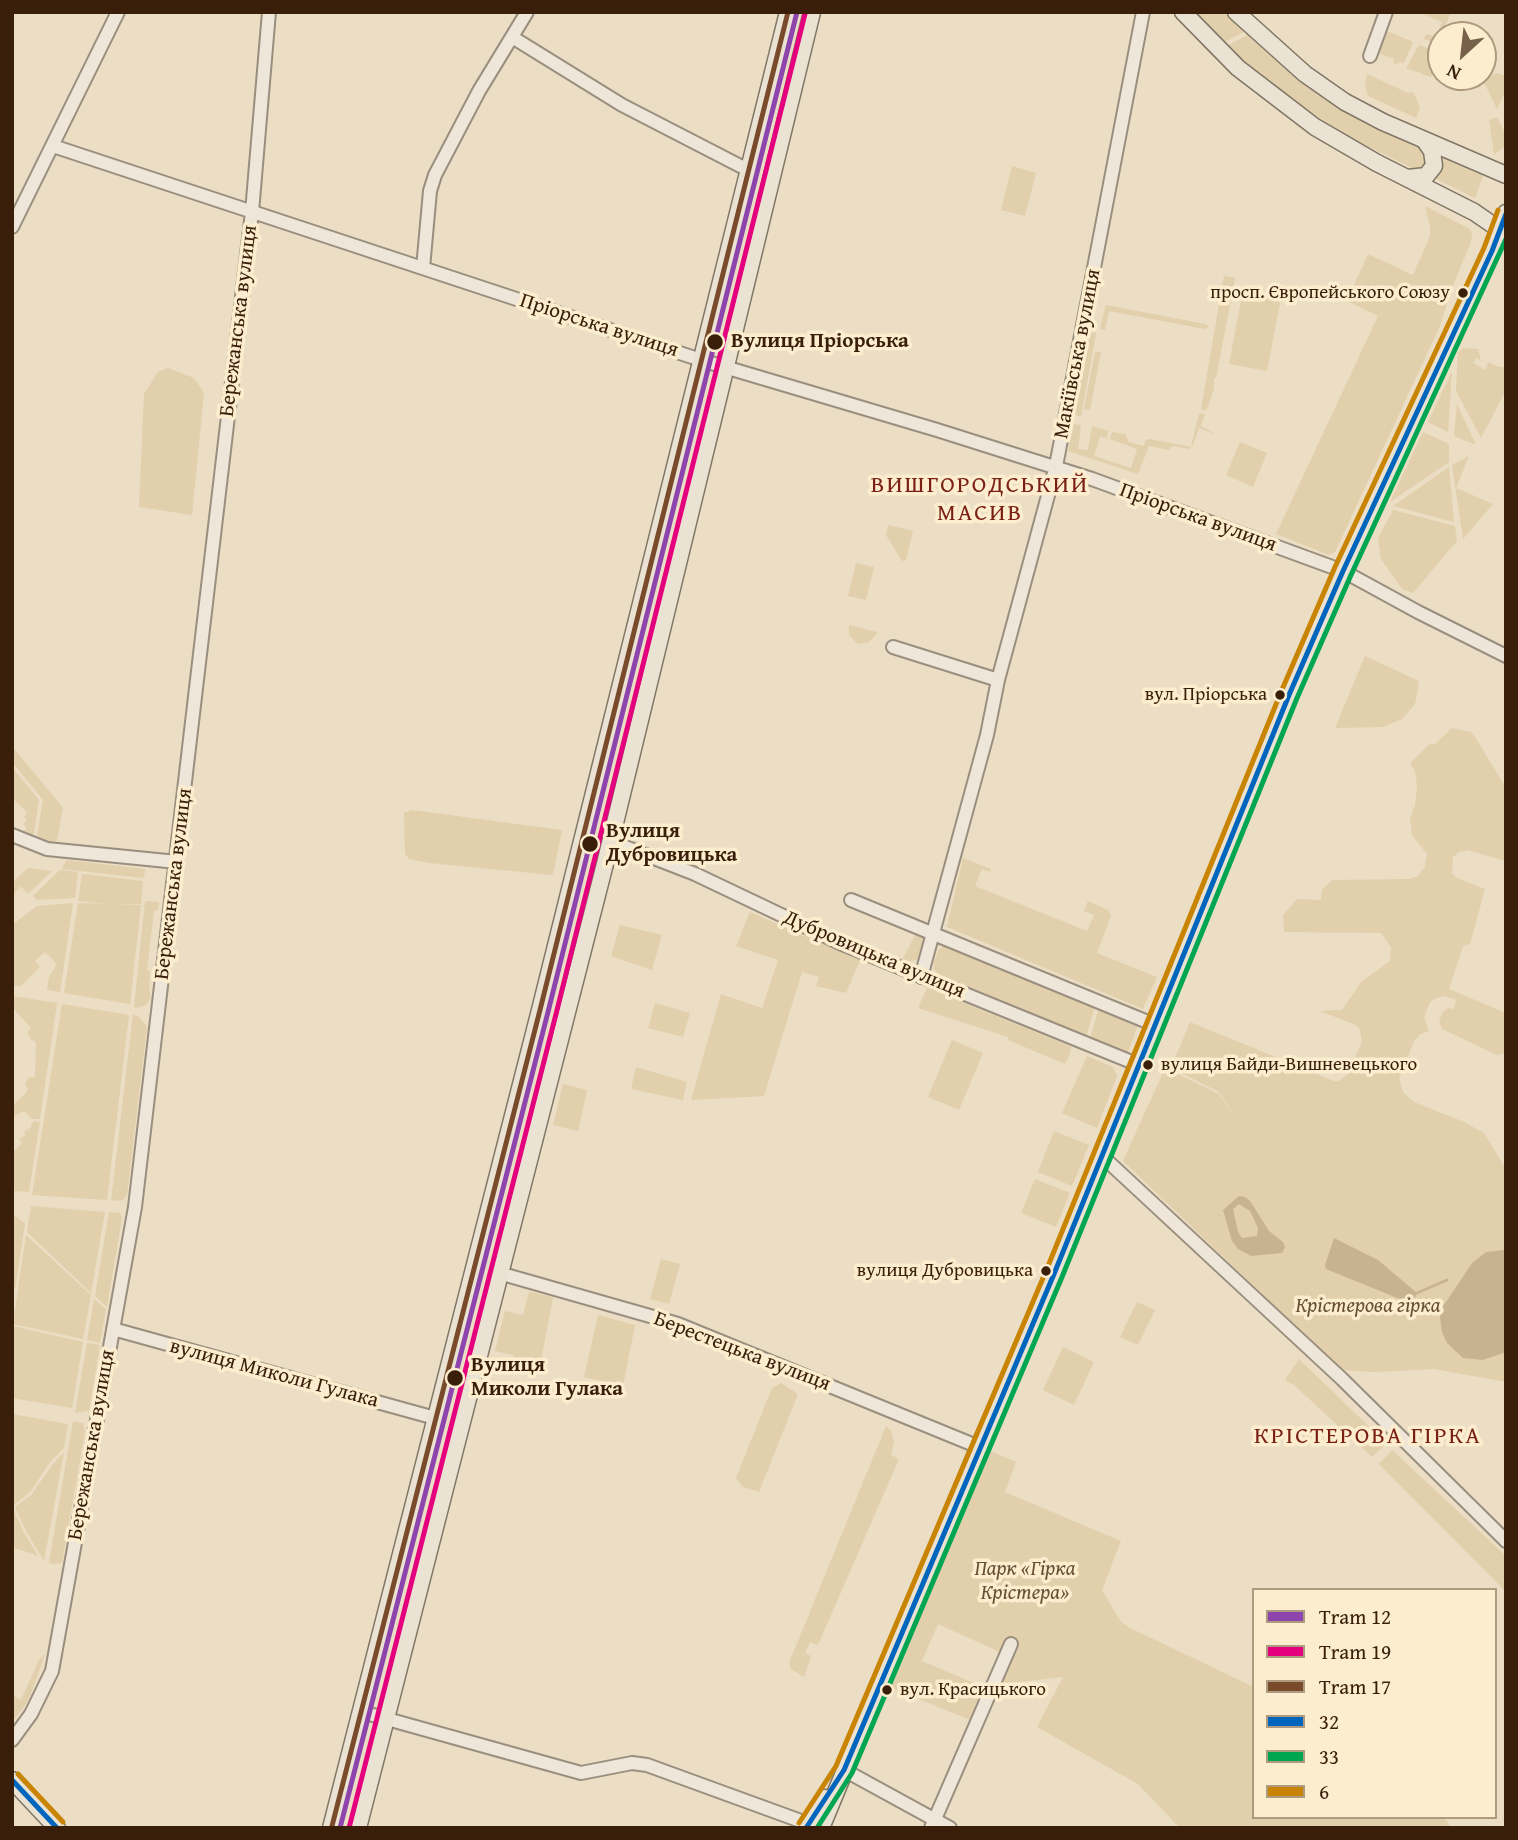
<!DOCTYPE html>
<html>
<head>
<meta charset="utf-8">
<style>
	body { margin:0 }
	#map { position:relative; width:1518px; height:1840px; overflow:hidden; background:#ebdec4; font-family:"Gentium Book Plus",serif }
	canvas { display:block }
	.frame { position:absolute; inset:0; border:14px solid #391e09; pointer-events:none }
	.legend { position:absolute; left:1252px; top:1588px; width:245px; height:231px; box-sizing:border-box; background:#fcedce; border:2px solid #ae9a7f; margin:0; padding:9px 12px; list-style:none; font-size:21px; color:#391e09 }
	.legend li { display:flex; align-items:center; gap:14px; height:35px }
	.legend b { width:35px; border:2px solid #ae9a7f }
	.north { position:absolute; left:1427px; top:21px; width:70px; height:70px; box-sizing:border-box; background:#fcedce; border:2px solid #ae9a7f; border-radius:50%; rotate:207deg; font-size:19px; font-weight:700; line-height:28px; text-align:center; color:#391e09 }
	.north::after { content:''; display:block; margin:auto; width:24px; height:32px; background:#77614a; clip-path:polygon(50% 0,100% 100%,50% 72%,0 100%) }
</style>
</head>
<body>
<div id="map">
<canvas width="1518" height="1840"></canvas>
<div class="frame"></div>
<ul class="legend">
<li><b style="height:9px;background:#8e44ad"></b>Tram 12</li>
<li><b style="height:9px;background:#e5007d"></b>Tram 19</li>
<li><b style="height:9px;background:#7a4b2a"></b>Tram 17</li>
<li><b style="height:9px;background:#0065bd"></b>32</li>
<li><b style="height:9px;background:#00a651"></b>33</li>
<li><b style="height:9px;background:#c88402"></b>6</li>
</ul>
<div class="north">N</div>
</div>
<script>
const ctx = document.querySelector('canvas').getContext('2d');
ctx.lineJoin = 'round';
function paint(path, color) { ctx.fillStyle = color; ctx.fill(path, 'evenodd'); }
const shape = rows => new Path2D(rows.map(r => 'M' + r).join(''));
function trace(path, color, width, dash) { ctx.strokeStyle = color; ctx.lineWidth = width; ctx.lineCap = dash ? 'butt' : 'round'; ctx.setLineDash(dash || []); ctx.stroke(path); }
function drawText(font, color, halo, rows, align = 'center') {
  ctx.font = font + ' "Gentium Book Plus",serif'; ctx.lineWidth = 7; ctx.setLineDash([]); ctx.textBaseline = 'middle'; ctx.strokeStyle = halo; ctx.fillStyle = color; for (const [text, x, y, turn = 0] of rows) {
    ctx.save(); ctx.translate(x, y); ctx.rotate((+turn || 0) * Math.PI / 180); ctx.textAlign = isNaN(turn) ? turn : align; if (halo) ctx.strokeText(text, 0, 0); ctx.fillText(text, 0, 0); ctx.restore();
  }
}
paint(shape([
	[1196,12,1224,12,1244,32,1223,43],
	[1418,12,1451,12,1438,43,1424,39,1426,34,1436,37,1442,22],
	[1385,30,1413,42,1404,63,1399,62,1397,65,1393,63,1394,59,1379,53,1377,57,1374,56],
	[1247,35,1300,82,1327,100,1356,118,1423,148,1427,156,1425,167,1416,170,1347,136,1279,90,1227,46],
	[1419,45,1441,53,1440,60,1437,59,1433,69,1440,72,1441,70,1441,73,1433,74,1431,77,1421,74,1420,71,1419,73,1406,68],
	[1498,73,1506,76,1506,89,1497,109,1482,78],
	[1367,74,1408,93,1413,92,1420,107,1416,118,1368,96,1365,85],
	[1497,117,1506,135,1506,145,1494,155,1489,120],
	[1438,156,1483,176,1475,198,1432,177],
	[1012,166,1036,173,1025,216,1001,210],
	[1425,206,1470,229,1472,233,1471,242,1451,290,1440,326,1335,552,1329,555,1276,534,1378,316,1347,301,1368,254,1413,275,1430,236,1430,226],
	[1224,276,1235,278,1216,378,1214,378,1214,389,1206,411,1201,409],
	[1243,290,1281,298,1267,371,1229,364],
	[1106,305,1205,324,1209,326,1205,329,1109,311,1105,330,1100,329],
	[1089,332,1096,333,1081,417,1073,414],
	[1463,348,1478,349,1481,361,1476,358,1473,363,1486,370,1488,362,1499,367,1506,367,1506,390,1481,438,1456,391,1458,352],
	[1095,352,1101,352,1090,410,1084,409],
	[168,368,194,378,204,393,192,515,139,507,144,394,158,372],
	[1452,371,1448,432,1428,422],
	[1457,404,1476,445,1454,436],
	[1199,413,1205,414,1201,426,1217,435,1199,428,1193,445,1189,449,1173,446,1169,450,1149,446,1138,474,1068,451,1074,424,1081,425,1078,449,1088,450,1092,426,1108,431,1107,438,1100,436,1094,456,1131,468,1137,449,1110,439,1112,432,1125,434,1129,442,1143,446,1146,440,1150,439,1191,447],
	[1423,432,1449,444,1449,462,1390,502],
	[1240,442,1267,453,1253,487,1226,475],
	[1469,456,1456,488,1493,504,1463,539,1452,465],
	[1449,467,1454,522,1393,506],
	[1393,510,1455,526,1457,541,1413,593,1402,589,1381,559,1378,538],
	[888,525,913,531,906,560,902,561,886,535],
	[856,563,874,567,866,600,848,596],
	[849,625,877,632,876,635,869,642,858,644,849,635],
	[1365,656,1419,681,1415,704,1402,719,1383,727,1335,728],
	[1452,728,1472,732,1506,788,1506,861,1467,850,1459,852,1453,857,1452,873,1457,878,1485,889,1470,944,1463,946,1449,989,1506,1013,1506,1053,1497,1055,1442,1029,1439,1021,1443,1012,1448,1008,1454,1009,1456,1000,1445,996,1436,998,1430,1002,1424,1017,1429,1031,1421,1034,1414,1041,1399,1079,1403,1092,1414,1102,1464,1122,1484,1133,1506,1169,1506,1382,1434,1369,1374,1372,1341,1370,1123,1161,1165,1068,1219,1094,1238,1121,1219,1092,1171,1068,1190,1022,1334,1081,1339,1081,1348,1074,1362,1042,1360,1030,1356,1025,1320,1011,1342,1010,1362,981,1390,961,1391,947,1381,933,1284,932,1283,915,1297,899,1321,900,1322,890,1332,880,1410,879,1418,876,1425,867,1427,854,1412,835,1410,818,1415,806,1417,786,1415,771,1410,763,1431,743,1434,745],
	[12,746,63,808,56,845,36,841,43,800,12,762],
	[12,767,39,800,33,840,12,832,12,825,21,834,27,828,23,824,27,820,24,817,27,812,12,798],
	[412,810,562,830,553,875,429,863,409,859,405,854,404,813],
	[963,858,991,869,990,872,982,869,975,886,1087,931,1094,915,1084,911,1088,901,1108,910,1111,916,1097,953,1157,977,1143,1009,947,927],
	[66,860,145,869,144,878,62,869],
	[28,868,52,871,28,894,21,886,12,896,12,883],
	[60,870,78,872,75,898,37,900,33,896],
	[82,874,143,881,141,904,108,904,78,901],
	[145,901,159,902,158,910,154,911,147,970,150,971,149,988,151,998,146,1005,136,1008,134,1007],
	[73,903,60,992,47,990,49,977,57,964,45,952,35,961,40,967,21,986,12,985,12,925,37,906],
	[78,903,141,905,130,1004,64,993],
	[750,912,860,960,846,993,816,986,819,977,802,972,764,1096,691,1100,721,994,762,1008,778,960,736,946],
	[620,925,662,935,652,970,611,956],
	[917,932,927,940,920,959,906,962,902,960],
	[947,945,1095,1006,1086,1038,940,976,934,969,934,962,939,949],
	[927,988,1072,1047,1067,1061,1065,1064,1008,1040,1008,1037,918,1008],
	[12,996,57,1003,40,1119,32,1119,24,1111,12,1117,12,1106,26,1093,28,1089,25,1085,29,1077,35,1077,36,1045,35,1041,31,1040,27,1032,31,1028,12,1007],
	[655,1003,690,1013,683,1037,648,1028],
	[62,1004,129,1015,107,1200,32,1195],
	[1099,1007,1135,1022,1138,1025,1128,1052,1125,1053,1090,1039],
	[133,1014,139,1017,147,1027,127,1195,123,1200,111,1201],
	[952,1040,983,1053,959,1110,928,1097],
	[1087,1056,1113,1067,1117,1076,1097,1128,1062,1113],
	[636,1067,687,1082,683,1100,631,1089],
	[563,1084,587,1090,578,1131,553,1125],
	[34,1121,40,1122,29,1192,12,1191,12,1153,22,1143,19,1139,26,1135,24,1132,32,1127,30,1125],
	[1054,1131,1089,1145,1072,1186,1038,1172],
	[1035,1179,1070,1193,1056,1227,1021,1213],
	[31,1206,105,1212,91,1293,27,1232],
	[109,1212,120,1213,122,1218,107,1307,95,1296],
	[12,1214,25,1223,15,1289,12,1291],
	[26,1235,91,1295,83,1339,13,1324],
	[661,1259,680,1264,669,1304,650,1299],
	[529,1292,553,1297,540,1366,514,1361,513,1355,495,1351,505,1311,523,1315],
	[94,1299,106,1309,100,1343,87,1340],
	[1137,1302,1155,1310,1138,1345,1120,1337],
	[598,1315,635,1325,623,1386,584,1377],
	[13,1326,83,1342,72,1408,12,1398],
	[87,1343,100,1345,89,1411,75,1413],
	[1063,1347,1094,1362,1074,1405,1043,1390],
	[1299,1359,1386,1443,1372,1457,1294,1385,1285,1380],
	[781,1383,798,1394,759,1492,743,1487,736,1478,772,1388],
	[12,1414,68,1424,64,1448,50,1462,31,1491,14,1505],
	[73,1421,83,1423,85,1431,62,1563,54,1564,49,1563],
	[886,1426,891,1431,894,1441,891,1455,899,1459,818,1645,810,1642,805,1653,811,1656,804,1677,791,1669,789,1663],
	[986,1449,1016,1462,1005,1492,1121,1541,1102,1590,1121,1622,1130,1628,1254,1687,1254,1817,1444,1817,1451,1828,1180,1828,1138,1784,1037,1727,1063,1677,1002,1684,1013,1658,938,1624,922,1661,988,1689,975,1722,885,1685],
	[1392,1450,1506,1556,1506,1592,1379,1464],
	[64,1452,44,1561,26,1531,15,1507,31,1495,53,1464],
	[13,1509,23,1531,38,1556,12,1547],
	[45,1654,31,1694,22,1710,12,1721,12,1695,21,1700,39,1660]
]), '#e2cfab');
paint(shape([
	[1239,1196,1245,1197,1250,1201,1269,1231,1283,1242,1285,1247,1282,1253,1251,1256,1238,1249,1232,1241,1223,1210],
	[1239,1204,1250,1211,1258,1228,1257,1236,1242,1238,1238,1232,1233,1209],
	[1334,1238,1378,1260,1417,1293,1412,1304,1326,1269,1325,1265],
	[1504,1250,1506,1251,1506,1352,1483,1360,1463,1358,1447,1343,1442,1332,1440,1317,1442,1308,1472,1263,1486,1252]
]), '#c8b390');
trace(shape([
	[1417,1293,1447,1280]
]), '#c8b390', 2.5);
const minor = shape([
	[512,37,622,105,750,171],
	[1370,56,1386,12],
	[53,146,701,360,937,430,1092,479,1343,571,1418,612,1506,656],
	[12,227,118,12],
	[423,268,430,191,435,175,479,91,527,12],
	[893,647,998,680],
	[12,835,47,849,177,862],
	[610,841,695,874,840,943,1139,1065],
	[851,900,1155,1025],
	[921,977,987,735,998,680,1056,466,1143,12],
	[1102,1156,1342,1379,1506,1541],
	[499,1273,678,1324,979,1447],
	[113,1329,435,1418],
	[362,1712,581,1773,632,1763,647,1765,809,1824],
	[12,1740,31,1714,52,1671,135,1207,252,212,269,12],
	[844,1770,950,1828],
	[931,1828,1011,1644]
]);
const major = shape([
	[1183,12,1238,68,1315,127,1377,163,1474,212,1506,234],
	[1236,12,1305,74,1345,102,1383,122,1506,175],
	[1408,178,1426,176,1434,166,1432,151,1425,141],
	[12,1780,57,1828],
	[331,1828,540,1010,788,12],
	[358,1828,606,860,812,12],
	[806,1828,825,1798],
	[821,1828,979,1447,1054,1274,1289,695,1343,571,1492,251,1506,213]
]);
trace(minor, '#9a8f7f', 16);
trace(major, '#807666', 19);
trace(minor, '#ede6d9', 12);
trace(major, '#eae2d3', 16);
trace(shape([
	[12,1780,57,1828],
	[806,1828,844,1770,1054,1274,1289,695,1343,571,1492,251,1506,214]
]), '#0065bd', 5);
trace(shape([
	[817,1828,852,1773,1062,1277,1297,698,1351,575,1506,239]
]), '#00a651', 5);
trace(shape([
	[18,1774,63,1822],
	[799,1823,836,1766,1046,1271,1281,692,1335,567,1484,248,1498,210]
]), '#c88402', 5);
trace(shape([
	[340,1828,548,1012,797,12]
]), '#8e44ad', 5);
trace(shape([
	[349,1828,556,1014,805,14]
]), '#e5007d', 5);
trace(shape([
	[332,1826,540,1010,788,12]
]), '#7a4b2a', 5);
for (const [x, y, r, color] of [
	[1463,293,6,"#391e09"],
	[715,342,9,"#391e09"],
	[1280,695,6,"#391e09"],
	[590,844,9,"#391e09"],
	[1148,1065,6,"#391e09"],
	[1046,1271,6,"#391e09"],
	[455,1378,9,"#391e09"],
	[887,1690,6,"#391e09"]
]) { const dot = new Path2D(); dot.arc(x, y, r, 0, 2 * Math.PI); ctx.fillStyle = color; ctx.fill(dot); trace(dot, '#fcedce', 2.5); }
drawText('19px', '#391e09', '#fcedce', [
	["просп. Європейського Союзу",1450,293],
	["вул. Пріорська",1267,695],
	["вулиця Байди-Вишневецького",1161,1065,"left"],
	["вулиця Дубровицька",1033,1271],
	["вул. Красицького",900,1690,"left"]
], 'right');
drawText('21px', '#391e09', '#fcedce', [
	["Бережанська вулиця",239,321,-83],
	["Пріорська вулиця",599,326,18],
	["Макіївська вулиця",1078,354,-79],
	["Пріорська вулиця",1198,518,20],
	["Бережанська вулиця",174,884,-83],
	["Дубровицька вулиця",874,955,23],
	["Берестецька вулиця",742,1352,21],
	["вулиця Миколи Гулака",274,1374,15],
	["Бережанська вулиця",92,1445,-80]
]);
drawText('bold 21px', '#391e09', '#fcedce', [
	["Вулиця Пріорська",731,342],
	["Вулиця",606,832],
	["Дубровицька",606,856],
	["Вулиця",471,1366],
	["Миколи Гулака",471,1390]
], 'left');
drawText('italic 21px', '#694f34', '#fcedce', [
	["Крістерова гірка",1368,1307],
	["Парк «Гірка",1025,1570],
	["Крістера»",1025,1594]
]);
ctx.letterSpacing = '2px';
drawText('24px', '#7a1f14', '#fcedce', [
	["ВИШГОРОДСЬКИЙ",980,486],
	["МАСИВ",980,514],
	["КРІСТЕРОВА ГІРКА",1368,1437]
]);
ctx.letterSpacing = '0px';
</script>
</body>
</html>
